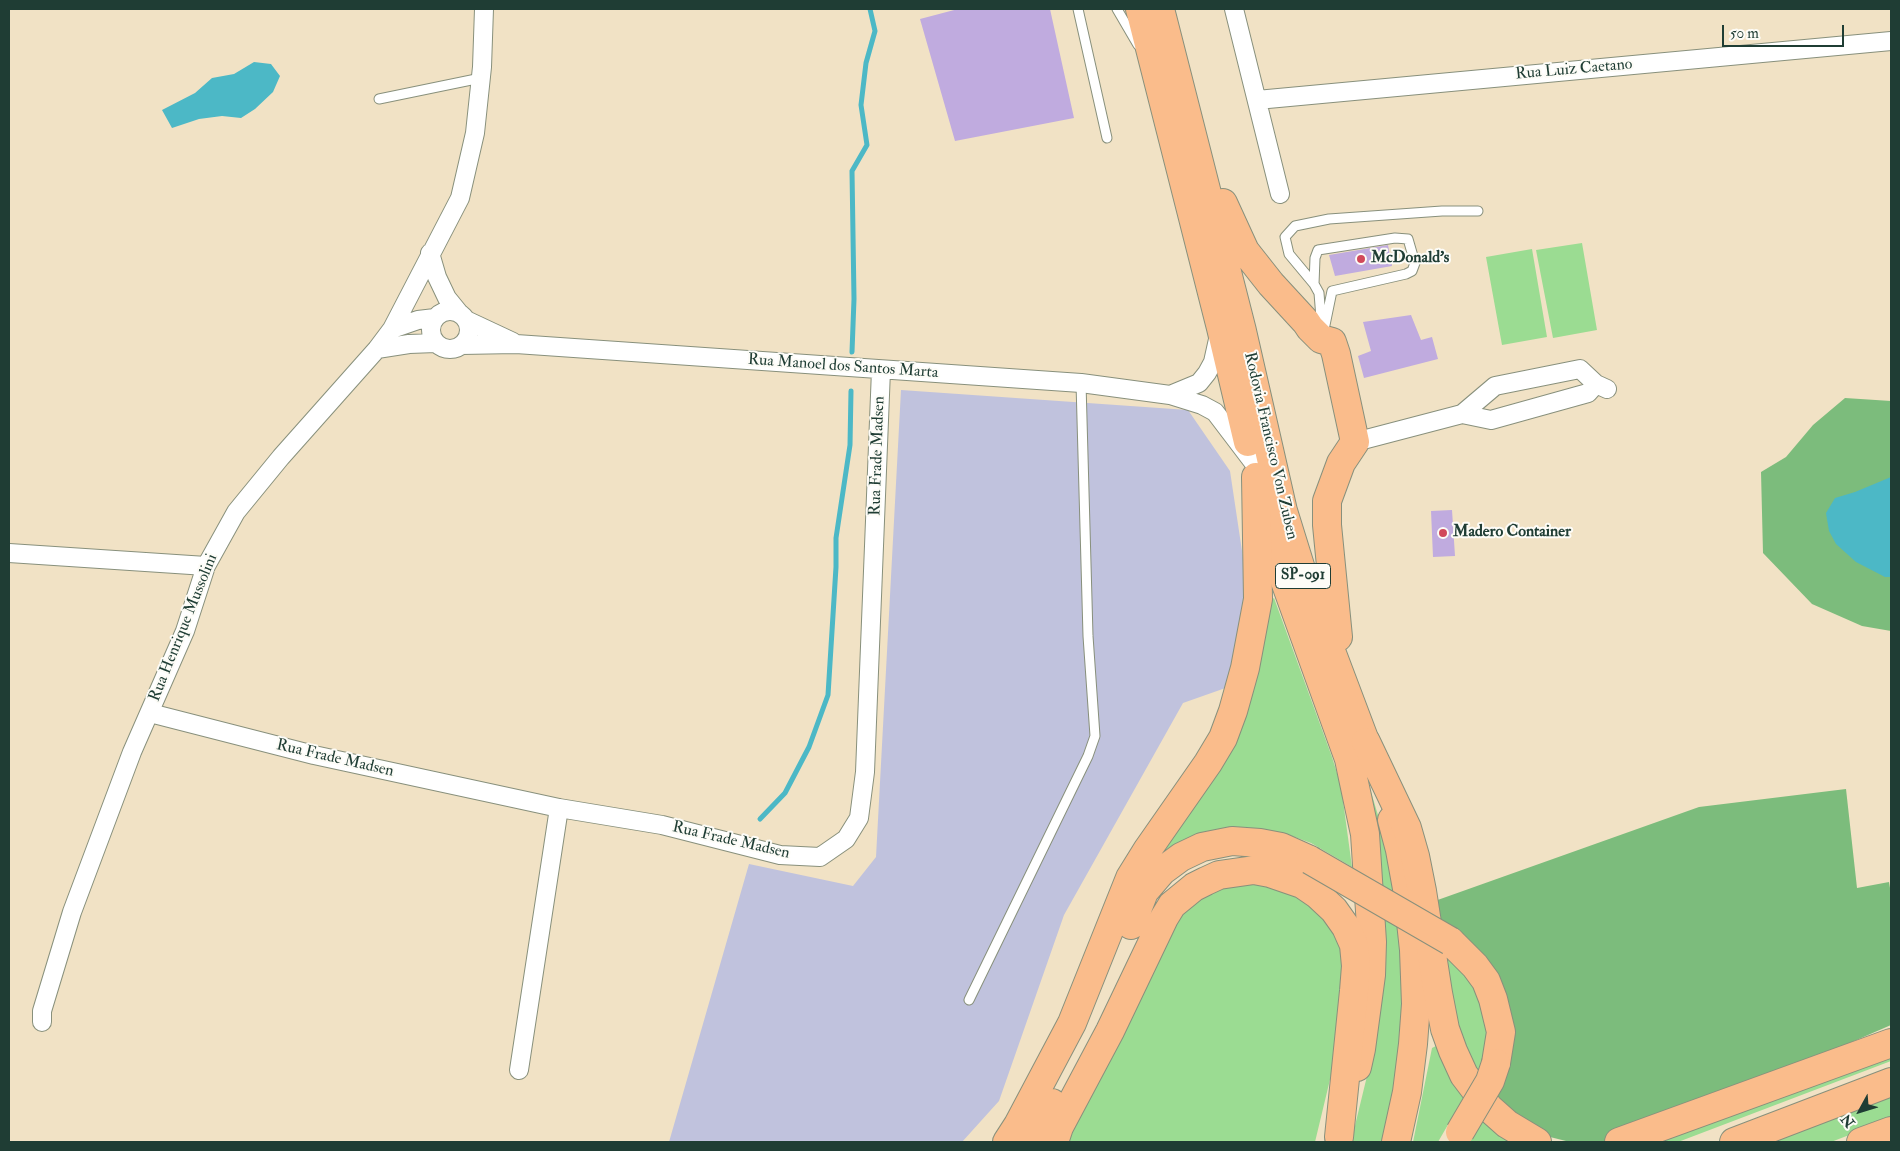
<!DOCTYPE html>
<html>
<head>
<meta charset="utf-8">
<style>
	body { margin:0 }
	#map { position:relative; width:1900px; height:1151px; overflow:hidden; background:#f1e2c5; font-family:"IM FELL Double Pica",serif }
	canvas { display:block }
	.frame { position:absolute; inset:0; border:10px solid #1f3d34; pointer-events:none }
	.north { position:absolute; left:1835px; top:1086px; width:50px; height:50px; -webkit-text-stroke:4px #fdfcf7; paint-order:stroke; rotate:231deg; font-size:14px; font-weight:700; line-height:20px; text-align:center; color:#1f3d34 }
	.north::after { content:''; display:block; margin:auto; width:18px; height:22px; background:#1f3d34; clip-path:polygon(50% 0,100% 100%,50% 72%,0 100%) }
	.scale { position:absolute; left:1722px; top:25px; width:122px; height:22px; box-sizing:border-box; border:2px solid #1f3d34; border-top:0; padding-left:6px; font-size:15px; line-height:18px; white-space:nowrap; color:#1f3d34; -webkit-text-stroke:4px #fdfcf7; paint-order:stroke }
</style>
</head>
<body>
<div id="map">
<canvas width="1900" height="1151"></canvas>
<div class="frame"></div>
<div class="north">N</div>
<div class="scale">50 m</div>
</div>
<script>
const ctx = document.querySelector('canvas').getContext('2d');
ctx.lineJoin = 'round';
function paint(path, color) { ctx.fillStyle = color; ctx.fill(path, 'evenodd'); }
const shape = rows => new Path2D(rows.map(r => 'M' + r).join(''));
function trace(path, color, width, dash) { ctx.strokeStyle = color; ctx.lineWidth = width; ctx.lineCap = dash ? 'butt' : 'round'; ctx.setLineDash(dash || []); ctx.stroke(path); }
function drawText(font, color, halo, rows, align = 'center') {
  ctx.font = font + ' "IM FELL Double Pica",serif'; ctx.lineWidth = 4; ctx.setLineDash([]); ctx.textBaseline = 'middle'; ctx.strokeStyle = halo; ctx.fillStyle = color; for (const [text, x, y, turn = 0] of rows) {
    ctx.save(); ctx.translate(x, y); ctx.rotate((+turn || 0) * Math.PI / 180); ctx.textAlign = isNaN(turn) ? turn : align; if (halo) ctx.strokeText(text, 0, 0); ctx.fillText(text, 0, 0); ctx.restore();
  }
}
paint(shape([
	[901,390,1188,410,1230,471,1248,591,1234,685,1183,703,1064,915,999,1101,962,1142,669,1142,749,864,853,886,876,857]
]), '#c0c2dd');
paint(shape([
	[1582,243,1597,330,1553,338,1536,250],
	[1532,249,1547,337,1502,345,1486,257],
	[1274,598,1332,757,1341,786,1352,867,1311,843,1289,835,1270,831,1155,858,1213,775,1265,604],
	[1371,792,1387,845,1406,969,1399,1069,1384,1142,1351,1142,1368,1072,1367,793],
	[1221,883,1277,884,1324,911,1346,957,1339,1042,1315,1142,1065,1142,1175,916],
	[1438,951,1455,962,1465,973,1482,1002,1489,1034,1482,1063,1476,1075,1465,1056],
	[1440,1044,1464,1097,1438,1142,1413,1142,1432,1048],
	[1891,1050,1891,1061,1678,1142,1643,1142],
	[1891,1093,1891,1119,1831,1142,1759,1142],
	[1483,1118,1515,1142,1466,1142]
]), '#9bdc92');
paint(shape([
	[1845,398,1891,401,1891,631,1862,626,1812,604,1763,553,1761,472,1786,457,1813,425],
	[1846,789,1857,888,1889,882,1891,894,1891,1025,1707,1105,1603,1142,1570,1142,1538,1134,1493,1098,1507,1029,1432,915,1432,902,1699,807]
]), '#7cbc7c');
paint(shape([
	[254,62,271,64,280,76,273,92,255,109,241,118,222,116,199,119,172,128,162,110,195,93,212,78,234,74],
	[1891,477,1891,577,1885,577,1856,562,1836,544,1829,531,1826,513,1835,498,1855,492]
]), '#4cb8c6');
trace(shape([
	[852,352,854,299,852,171,867,145,861,105,866,63,875,31,870,9],
	[760,819,785,793,809,747,828,695,836,567,836,538,850,445,851,391]
]), '#4cb8c6', 5);
paint(shape([
	[958,9,1050,9,1074,118,955,141,920,19],
	[1388,245,1392,266,1335,276,1329,255],
	[1411,315,1421,340,1432,337,1438,359,1364,378,1358,356,1371,351,1363,322],
	[1452,510,1455,556,1433,557,1431,511]
]), '#c0abdf');
const lane = shape([
	[1078,9,1107,138],
	[1117,9,1138,45],
	[379,99,481,78],
	[1314,284,1289,254,1285,237,1295,226,1329,219,1442,211,1478,211],
	[1311,322,1318,322,1321,318,1319,293,1314,284,1315,258,1318,250,1395,238,1408,239,1415,263,1412,271,1406,274,1332,291,1325,325,1316,330],
	[969,1000,1088,756,1095,736,1088,636,1081,383]
]);
const street = shape([
	[1234,9,1280,194],
	[1257,100,1891,41],
	[430,253,437,277,447,298,460,314],
	'431 330a19 19 0 1 1 38 0a19 19 0 1 1-38 0Z',
	[466,320,513,342],
	[392,329,418,320,435,318],
	[461,345,516,344,1081,383,1170,395,1202,405,1215,412,1253,462],
	[377,349,409,344,436,343],
	[1170,395,1199,383,1207,373,1213,362,1219,335],
	[1462,414,1491,420,1588,393,1596,384],
	[1355,442,1462,414,1495,386,1580,369,1596,384,1607,389],
	[9,553,206,566],
	[150,713,314,755,559,808,662,825,780,855,820,857,846,839,859,818,865,772,881,370],
	[42,1022,42,1011,72,912,132,752,185,631,206,566,236,512,281,457,377,349,392,329,460,198,475,133,482,67,484,9],
	[519,1070,559,808]
]);
const primary = shape([
	[1140,9,1221,328,1248,442],
	[1160,9,1242,331,1283,511,1305,582,1374,765],
	[1223,203,1245,251,1271,284,1306,322,1310,328,1321,339,1332,342,1336,354,1355,442,1341,463,1327,501,1327,525,1338,637],
	[1264,508,1274,551,1349,759,1365,834,1372,942,1371,975,1361,1049,1357,1067],
	[1392,820,1400,850,1408,894,1414,950,1416,1004,1413,1044,1407,1092,1396,1142]
]);
const highway = shape([
	[1366,742,1407,828,1415,856,1422,891,1438,993,1445,1029,1453,1051,1464,1075,1489,1108,1507,1124,1537,1142],
	[1131,925,1144,892,1162,871,1181,857,1202,847,1232,841,1260,843,1281,847,1310,860],
	[1450,941,1475,966,1486,981,1493,999,1501,1032,1496,1063],
	[1007,1142,1018,1125,1072,1023,1130,878,1148,849,1208,763,1223,738,1233,711,1245,668,1258,599,1256,477],
	[1033,1142,1052,1103],
	[1054,1142,1059,1127,1110,1031,1164,918,1172,905,1194,887,1206,881,1219,875,1254,870,1270,873,1302,884,1318,895,1334,910,1346,927,1354,945,1356,966,1354,991,1339,1137],
	[1619,1142,1891,1043],
	[1734,1142,1891,1082],
	[1861,1142,1891,1131]
]);
trace(lane, '#88907c', 11);
trace(street, '#88907c', 20);
trace(primary, '#88907c', 30);
trace(highway, '#88907c', 30);
trace(lane, '#fff', 9);
trace(street, '#fff', 18);
trace(primary, '#fabc8b', 28);
trace(highway, '#fabc8b', 28);
const highwayBridge = shape([
	[1310,860,1450,941],
	[1460,1132,1490,1081,1496,1063]
]);
trace(highwayBridge, '#88907c', 30, []);
trace(highwayBridge, '#fabc8b', 28);
for (const [x, y, r, color] of [
	[1361,259,5,"#d1495b"],
	[1443,533,5,"#d1495b"]
]) { const dot = new Path2D(); dot.arc(x, y, r, 0, 2 * Math.PI); ctx.fillStyle = color; ctx.fill(dot); trace(dot, '#fdfcf7', 2); }
for (const [x, y, w] of [
	[1303,576,55]
]) { const box = new Path2D(); box.roundRect(x - w / 2, y - 12.5, w, 25, 4); ctx.fillStyle = '#fdfcf7'; ctx.fill(box); trace(box, '#1f3d34', 1); }
drawText('bold 15px', '#1f3d34', null, [
	["SP-091",1303,576]
]);
drawText('16px', '#1f3d34', '#fdfcf7', [
	["Rua Luiz Caetano",1574,70,-5],
	["Rua Manoel dos Santos Marta",843,367,4],
	["Rodovia Francisco Von Zuben",1270,446,77],
	["Rua Frade Madsen",878,456,-88],
	["Rua Henrique Mussolini",184,628,-68],
	["Rua Frade Madsen",335,759,13],
	["Rua Frade Madsen",731,841,13]
]);
drawText('bold 16px', '#1f3d34', '#fdfcf7', [
	["McDonald's",1371,259],
	["Madero Container",1453,533]
], 'left');
</script>
</body>
</html>
